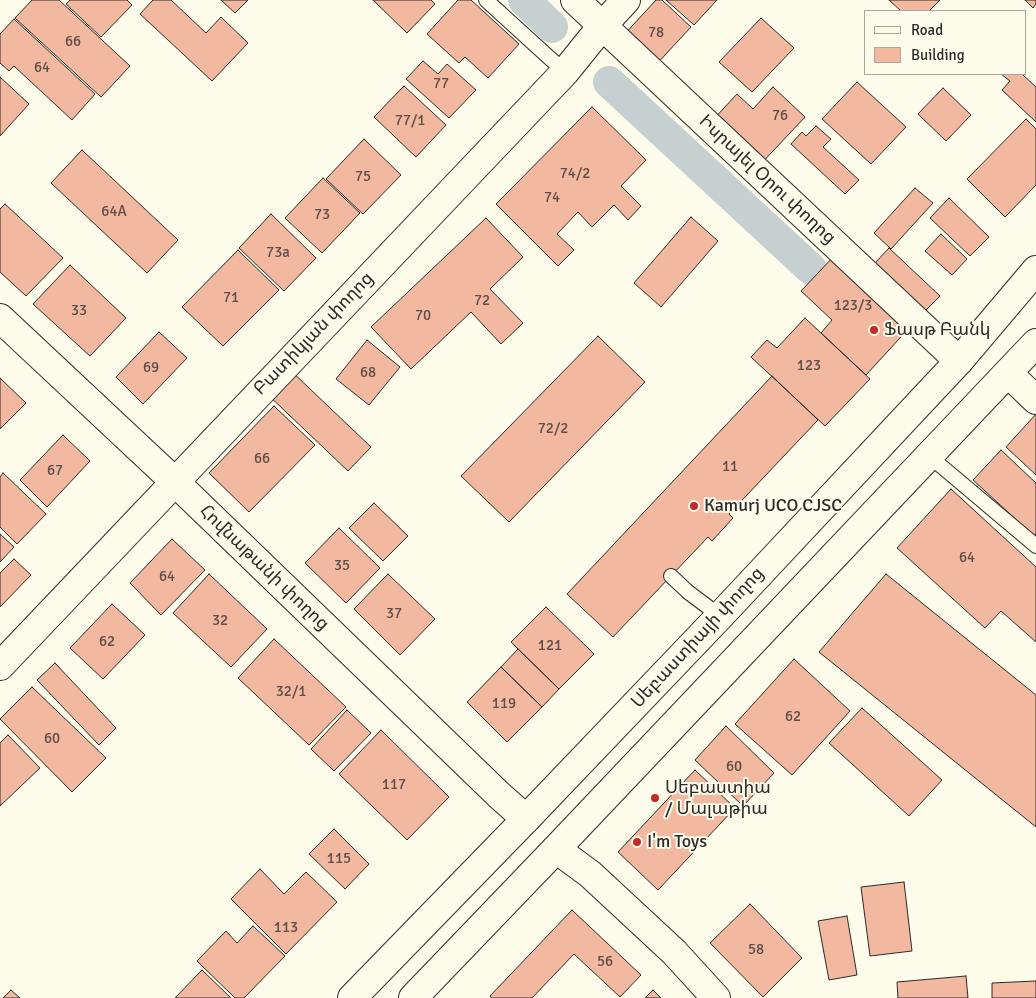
<!DOCTYPE html>
<html>
<head>
<meta charset="utf-8">
<style>
	body { margin:0 }
	#map { position:relative; width:1036px; height:998px; overflow:hidden; background:#fdfbea; font-family:Signika,sans-serif }
	canvas { display:block }
	.legend { position:absolute; left:864px; top:10px; width:162px; height:65px; box-sizing:border-box; background:#fdfbea; border:1px solid #a9a89e; margin:0; padding:6px 9px; list-style:none; font-size:15px; color:#2b2b2b }
	.legend li { display:flex; align-items:center; gap:10px; height:25px }
	.legend b { width:25px; border:1px solid #a9a89e }
</style>
</head>
<body>
<div id="map">
<canvas width="1036" height="998"></canvas>
<ul class="legend">
<li><b style="height:6px;background:#fdfbea"></b>Road</li>
<li><b style="height:14px;background:#f2b8a0"></b>Building</li>
</ul>
</div>
<script>
const ctx = document.querySelector('canvas').getContext('2d');
ctx.lineJoin = 'round';
const shape = rows => new Path2D(rows.map(r => 'M' + r).join(''));
function trace(path, color, width, dash) { ctx.strokeStyle = color; ctx.lineWidth = width; ctx.lineCap = dash ? 'butt' : 'round'; ctx.setLineDash(dash || []); ctx.stroke(path); }
function paint(path, color) { ctx.fillStyle = color; ctx.fill(path, 'evenodd'); }
function drawText(font, color, halo, rows, align = 'center') {
  ctx.font = font + ' Signika,"Noto Sans Armenian",sans-serif'; ctx.lineWidth = 4; ctx.setLineDash([]); ctx.textBaseline = 'middle'; ctx.strokeStyle = halo; ctx.fillStyle = color; for (const [text, x, y, turn = 0] of rows) {
    ctx.save(); ctx.translate(x, y); ctx.rotate((+turn || 0) * Math.PI / 180); ctx.textAlign = isNaN(turn) ? turn : align; if (halo) ctx.strokeText(text, 0, 0); ctx.fillText(text, 0, 0); ctx.restore();
  }
}
trace(shape([
	[524,0,552,27],
	[609,82,811,269]
]), '#c7d0d0', 32);
const building = shape([
	[32,0,59,0,130,66,101,97,15,18,32,0],
	[70,0,127,0,132,5,101,37,66,4,70,0],
	[153,0,171,0,206,33,221,17,248,43,212,81,140,14,153,0],
	[221,0,248,0,235,13,221,0],
	[373,0,431,0,435,4,407,33,373,0],
	[458,0,471,0,519,44,488,78,465,57,459,63,427,34,458,0],
	[656,0,662,0,691,27,653,68,621,38,656,0],
	[666,0,717,0,694,25,666,0],
	[889,0,940,0,929,11,901,11,889,0],
	[1025,0,1036,0,1036,4,1033,8,1025,0],
	[761,18,794,48,752,92,719,62,761,18],
	[14,19,95,94,72,120,14,66,9,71,0,63,0,34,14,19],
	[423,61,438,74,447,64,476,90,449,118,406,79,423,61],
	[1001,74,1022,74,1036,87,1036,122,1002,90,1010,81,1001,74],
	[0,77,29,104,0,136,0,77],
	[857,82,906,127,871,164,822,119,857,82],
	[404,86,446,125,416,157,374,117,404,86],
	[773,87,805,117,758,167,710,123,737,94,753,109,773,87],
	[943,88,971,115,946,141,918,114,943,88],
	[592,107,646,160,621,186,641,206,628,220,614,205,592,227,578,212,557,234,574,250,558,266,496,204,592,107],
	[1026,119,1036,129,1036,185,1005,217,967,179,1026,119],
	[816,126,831,139,823,147,859,180,845,194,791,144,802,132,806,136,816,126],
	[364,139,401,175,363,214,326,179,364,139],
	[82,150,178,240,147,273,51,183,82,150],
	[323,178,360,213,322,253,285,218,323,178],
	[915,188,933,203,891,249,874,233,915,188],
	[949,198,989,237,970,256,930,218,949,198],
	[5,204,63,258,26,296,0,272,0,209,5,204],
	[271,214,316,258,284,291,239,248,271,214],
	[691,217,718,241,661,307,634,283,691,217],
	[486,218,523,257,490,289,523,323,501,344,471,312,411,369,371,327,486,218],
	[941,234,967,259,952,275,925,251,941,234],
	[889,248,940,296,925,311,875,263,889,248],
	[238,250,279,290,223,346,182,307,238,250],
	[835,255,911,326,866,375,821,333,832,320,801,291,835,255],
	[70,265,126,318,90,356,33,304,70,265],
	[805,318,870,379,825,426,751,357,767,340,777,348,805,318],
	[159,332,187,358,143,404,116,377,159,332],
	[598,336,645,382,509,522,461,476,598,336],
	[367,340,400,367,369,405,336,379,367,340],
	[288,368,371,447,348,471,265,392,288,368],
	[772,376,818,420,729,514,733,518,712,541,708,537,613,637,567,594,772,376],
	[0,378,26,403,0,429,0,378],
	[274,406,315,445,249,512,209,473,274,406],
	[1036,414,1036,475,1006,447,1036,414],
	[63,435,90,461,47,507,20,480,63,435],
	[1001,450,1036,483,1036,534,1034,536,973,480,1001,450],
	[3,473,46,514,17,544,0,527,0,477,3,473],
	[951,489,1036,567,1036,642,1001,611,985,628,897,548,951,489],
	[374,503,408,536,383,561,349,528,374,503],
	[339,528,380,568,346,603,305,563,339,528],
	[0,534,14,547,0,562,0,534],
	[172,539,205,570,161,615,130,583,172,539],
	[14,559,31,575,0,607,0,573,14,559],
	[209,574,267,629,231,667,173,613,209,574],
	[388,574,435,619,400,655,354,609,388,574],
	[886,574,1036,695,1036,827,819,652,886,574],
	[112,604,145,635,103,679,70,648,112,604],
	[546,607,594,654,559,689,511,642,546,607],
	[274,639,346,707,309,745,238,678,274,639],
	[518,649,559,689,542,707,501,667,518,649],
	[794,659,850,711,792,775,735,724,794,659],
	[55,663,116,728,99,745,37,680,55,663],
	[501,667,542,707,507,742,467,702,501,667],
	[32,687,106,758,72,792,0,719,32,687],
	[862,708,942,780,909,816,829,743,862,708],
	[347,710,371,733,334,771,311,749,347,710],
	[726,726,774,773,743,806,695,760,726,726],
	[381,730,449,797,407,840,339,774,381,730],
	[8,735,40,768,0,806,0,743,8,735],
	[695,770,735,808,658,890,618,852,695,770],
	[334,829,369,864,345,889,309,854,334,829],
	[260,869,284,894,306,872,337,902,286,954,231,899,260,869],
	[904,882,912,951,870,956,861,887,904,882],
	[750,904,802,958,763,997,710,943,750,904],
	[572,910,641,975,620,997,574,954,532,998,492,998,490,996,572,910],
	[847,916,857,975,829,980,818,921,847,916],
	[253,926,285,956,244,998,235,998,197,961,226,931,237,943,253,926],
	[202,970,231,998,175,998,202,970],
	[966,976,968,998,898,998,897,982,966,976],
	[1036,981,1036,998,992,998,992,983,1036,981],
	[11,990,20,998,3,998,11,990],
	[653,990,661,998,645,998,653,990]
]);
paint(building, '#f2b8a0');
trace(building, '#2b2b2b', 1);
const service = shape([
	[486,0,565,72],
	[928,455,1036,546],
	[671,576,688,592,720,616]
]);
const minor = shape([
	[575,0,959,361],
	[0,318,174,481,499,795,526,819],
	[1008,373,1036,400],
	[0,666,565,72,602,26,626,0],
	[556,849,590,874,674,952,716,998]
]);
const primary = shape([
	[352,998,526,819,720,616,959,361,1036,270],
	[413,998,556,849,1036,343]
]);
trace(service, '#2b2b2b', 16);
trace(minor, '#2b2b2b', 30);
trace(primary, '#2b2b2b', 30);
trace(service, '#fdfbea', 14);
trace(minor, '#fdfbea', 28);
trace(primary, '#fdfbea', 28);
for (const [x, y, r, color] of [
	[874,330,5,"#c62828"],
	[694,506,5,"#c62828"],
	[655,798,5,"#c62828"],
	[637,842,5,"#c62828"]
]) { const dot = new Path2D(); dot.arc(x, y, r, 0, 2 * Math.PI); ctx.fillStyle = color; ctx.fill(dot); trace(dot, '#fdfbea', 2); }
drawText('15px', '#5d4e48', null, [
	["78",656,33],
	["66",73,42],
	["64",42,68],
	["77",441,84],
	["76",780,116],
	["77/1",410,121],
	["74/2",575,174],
	["75",363,177],
	["74",552,198],
	["64A",114,212],
	["73",322,215],
	["73a",278,253],
	["71",231,298],
	["72",482,301],
	["123/3",853,306],
	["33",79,311],
	["70",423,316],
	["123",809,366],
	["69",151,368],
	["68",368,373],
	["72/2",553,429],
	["66",262,459],
	["11",730,467],
	["67",55,471],
	["64",967,558],
	["35",342,566],
	["64",167,577],
	["37",394,614],
	["32",220,621],
	["62",107,642],
	["121",550,646],
	["32/1",291,692],
	["119",504,704],
	["62",793,717],
	["60",52,739],
	["60",734,767],
	["117",394,785],
	["115",339,859],
	["113",286,928],
	["58",756,950],
	["56",605,962]
]);
drawText('18px', '#2b2b2b', '#fdfbea', [
	["Իսրայել Օրու փողոց",767,180,43],
	["Բատիկյան փողոց",314,334,-46],
	["Հովնաթանի փողոց",264,568,44],
	["Սեբաստիայի փողոց",698,638,-47]
]);
drawText('18px', '#2b2b2b', '#fdfbea', [
	["Ֆասթ Բանկ",884,330],
	["Kamurj UCO CJSC",704,506],
	["Սեբաստիա",665,788],
	["/ Մալաթիա",665,809],
	["I'm Toys",647,842]
], 'left');
</script>
</body>
</html>
